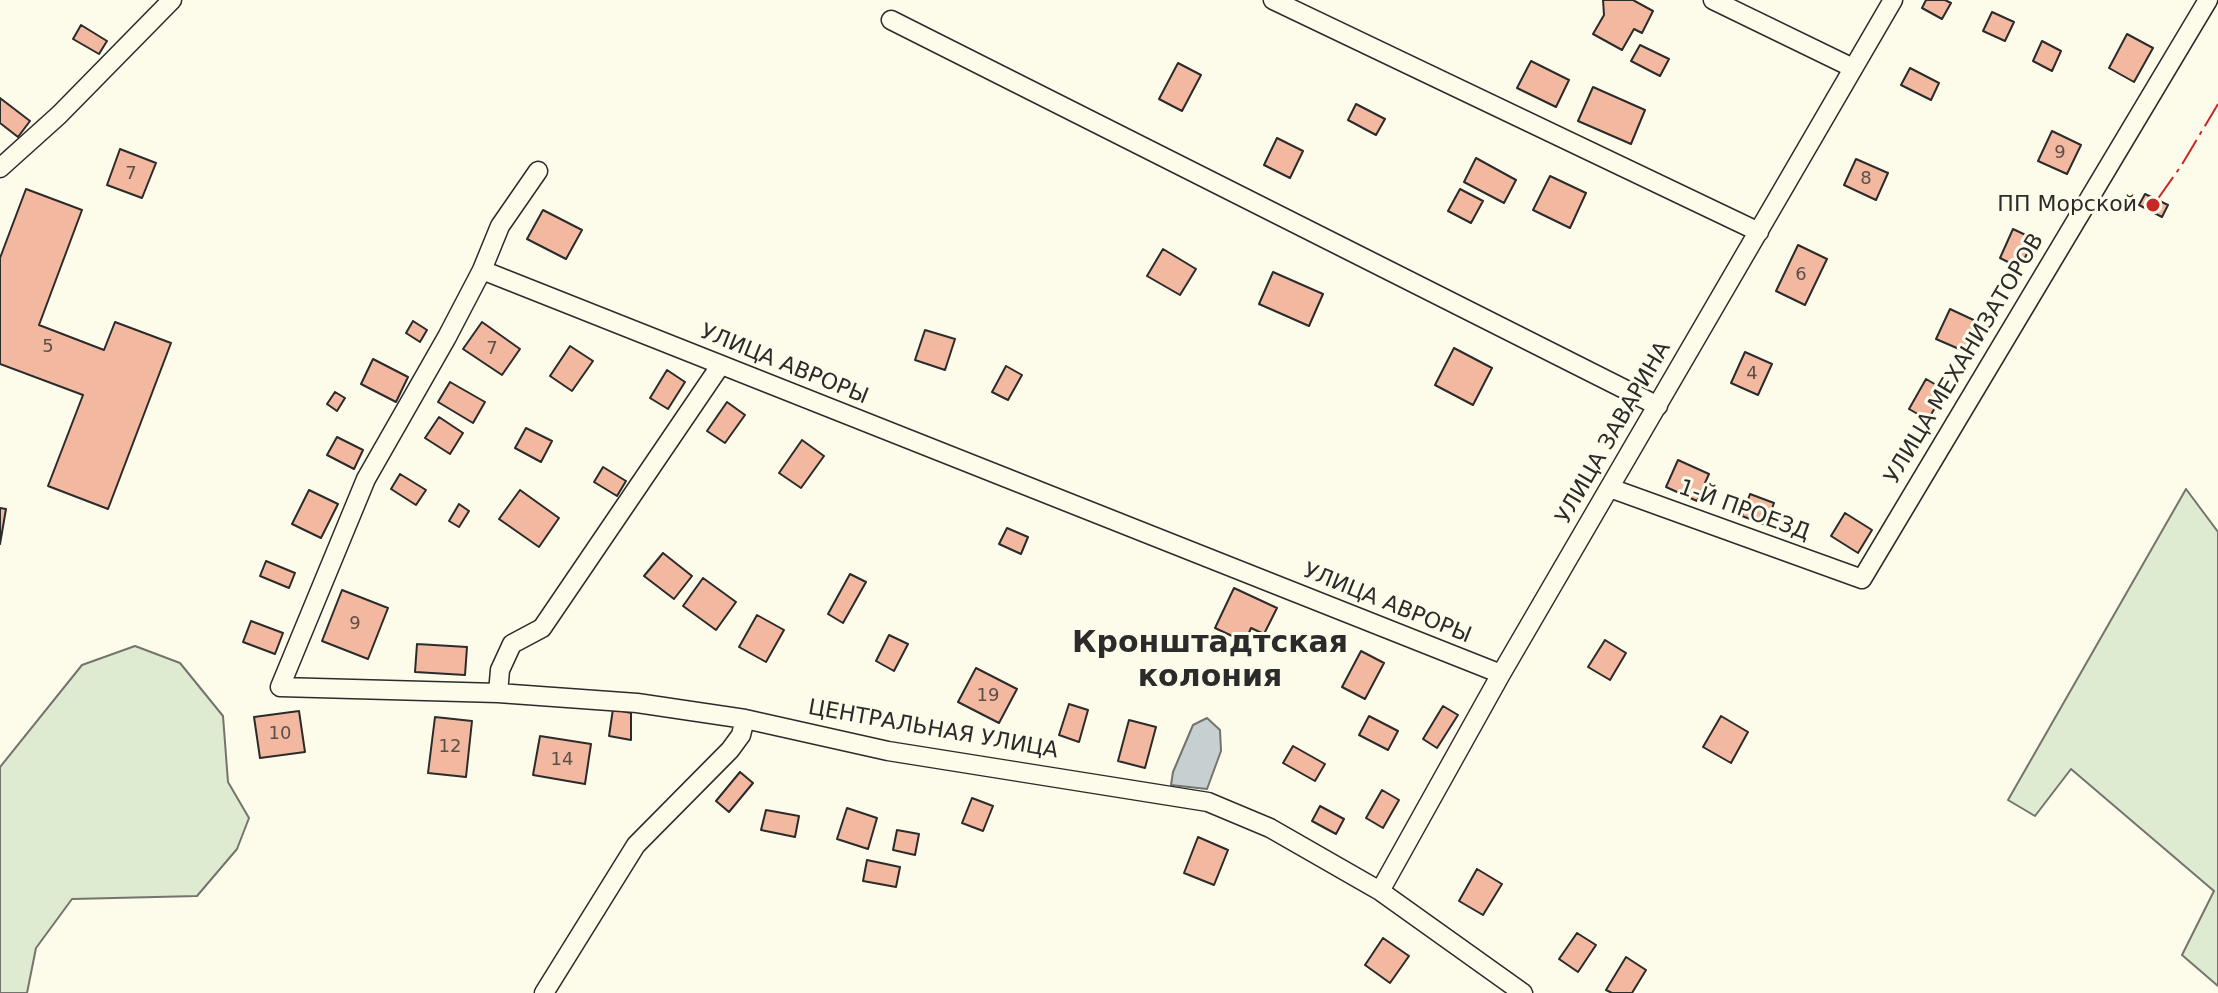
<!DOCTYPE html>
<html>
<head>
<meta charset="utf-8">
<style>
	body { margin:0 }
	canvas { display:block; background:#fdfbea }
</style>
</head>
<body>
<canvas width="2218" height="993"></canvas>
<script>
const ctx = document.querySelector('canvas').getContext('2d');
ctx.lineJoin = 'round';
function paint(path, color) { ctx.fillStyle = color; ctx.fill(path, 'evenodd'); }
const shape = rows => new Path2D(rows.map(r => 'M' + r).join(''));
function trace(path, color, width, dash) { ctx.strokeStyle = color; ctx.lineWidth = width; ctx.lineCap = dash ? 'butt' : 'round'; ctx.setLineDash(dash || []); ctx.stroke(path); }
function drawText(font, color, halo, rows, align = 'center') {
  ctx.font = font + ' "DejaVu Sans",sans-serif'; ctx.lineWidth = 6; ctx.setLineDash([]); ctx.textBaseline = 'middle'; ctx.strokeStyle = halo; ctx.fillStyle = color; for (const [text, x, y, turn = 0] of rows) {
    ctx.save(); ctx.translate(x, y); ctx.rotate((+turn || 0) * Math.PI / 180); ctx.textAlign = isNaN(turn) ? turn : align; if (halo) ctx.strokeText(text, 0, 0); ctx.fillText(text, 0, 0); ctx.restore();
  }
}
const green = shape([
	[2186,489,2218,532,2218,986,2182,955,2214,891,2071,769,2035,816,2008,800,2186,489],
	[135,646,180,663,223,716,228,782,249,818,237,849,197,896,72,899,36,948,27,993,0,993,0,767,82,665,135,646]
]);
paint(green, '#deebd1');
trace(green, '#74746e', 2);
const water = shape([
	[1207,718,1220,730,1221,751,1207,789,1171,785,1173,772,1193,725,1207,718]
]);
paint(water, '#c7d0d0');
trace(water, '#74746e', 2);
const building = shape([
	[1603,0,1633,0,1653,11,1642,33,1634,29,1622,50,1593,34,1604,15,1603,0],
	[1926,0,1945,0,1951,3,1942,19,1922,8,1926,0],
	[1992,12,2014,22,2005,41,1983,31,1992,12],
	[81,25,107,41,99,54,73,39,81,25],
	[2127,34,2153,48,2134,82,2109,68,2127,34],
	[2042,41,2061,51,2052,71,2033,61,2042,41],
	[1640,45,1669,59,1660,76,1631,61,1640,45],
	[1531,61,1569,80,1556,107,1517,88,1531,61],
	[1178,63,1201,75,1182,111,1159,99,1178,63],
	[1910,68,1939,83,1931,100,1901,85,1910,68],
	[1593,87,1645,110,1631,144,1578,121,1593,87],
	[0,98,30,121,18,137,0,123,0,98],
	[1356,104,1385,119,1376,135,1348,120,1356,104],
	[2052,131,2081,145,2067,174,2038,161,2052,131],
	[1277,138,1303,151,1290,178,1264,165,1277,138],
	[120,149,156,163,142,198,107,185,120,149],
	[1476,158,1516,180,1504,203,1464,182,1476,158],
	[1856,159,1888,173,1876,200,1844,185,1856,159],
	[1550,176,1586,193,1570,228,1533,210,1550,176],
	[26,189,82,210,39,325,104,350,115,322,171,343,108,509,48,486,83,395,0,364,0,258,26,189],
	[1460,189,1483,201,1471,223,1448,211,1460,189],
	[2145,194,2168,205,2162,217,2139,205,2145,194],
	[543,210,582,230,566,259,527,239,543,210],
	[2013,229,2034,239,2020,268,2000,258,2013,229],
	[1798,245,1827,259,1805,305,1776,291,1798,245],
	[1163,249,1196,269,1180,295,1147,276,1163,249],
	[1273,272,1323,294,1309,326,1259,304,1273,272],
	[1950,309,1980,323,1966,352,1936,339,1950,309],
	[413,321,427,330,420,342,406,333,413,321],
	[482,322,520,349,502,375,463,349,482,322],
	[925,330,955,339,945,370,915,360,925,330],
	[570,346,593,361,572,391,550,376,570,346],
	[1454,348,1492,368,1473,405,1435,385,1454,348],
	[1745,352,1772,364,1758,395,1731,383,1745,352],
	[373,359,408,377,396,402,361,384,373,359],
	[1006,366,1022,375,1008,400,992,392,1006,366],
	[667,370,685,382,668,409,650,398,667,370],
	[1926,379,1945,390,1928,420,1909,409,1926,379],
	[450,382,485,402,473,423,438,402,450,382],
	[335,392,345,398,337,411,327,404,335,392],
	[727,402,745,415,725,443,707,431,727,402],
	[439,417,463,433,450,454,425,438,439,417],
	[526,428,552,441,541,462,515,448,526,428],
	[337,437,363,450,354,469,327,455,337,437],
	[802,440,824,456,801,488,779,473,802,440],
	[1678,460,1709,474,1697,501,1666,487,1678,460],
	[603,467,626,481,617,496,594,482,603,467],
	[400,474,426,490,416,505,391,489,400,474],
	[309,490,338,504,321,538,292,524,309,490],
	[520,490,559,518,539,547,499,519,520,490],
	[1750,494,1774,503,1766,525,1742,516,1750,494],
	[459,504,469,511,459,527,449,521,459,504],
	[0,508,6,509,0,544,0,508],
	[1845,513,1872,530,1858,553,1831,536,1845,513],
	[1007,528,1028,537,1021,554,999,544,1007,528],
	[663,553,692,576,674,599,644,576,663,553],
	[266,561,295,573,289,588,260,576,266,561],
	[850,574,866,582,843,623,828,614,850,574],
	[703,578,736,602,716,630,683,606,703,578],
	[1234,588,1277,608,1264,634,1251,628,1245,642,1215,628,1234,588],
	[342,590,388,608,368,659,322,641,342,590],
	[757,615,784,630,766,662,739,647,757,615],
	[251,621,283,633,275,654,243,642,251,621],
	[889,635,908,644,894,671,876,661,889,635],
	[1605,640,1626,653,1610,680,1588,667,1605,640],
	[417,644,467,647,465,675,415,672,417,644],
	[1361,651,1384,663,1365,699,1342,687,1361,651],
	[976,668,1017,689,999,723,958,702,976,668],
	[1069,704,1088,710,1079,742,1059,735,1069,704],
	[1443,706,1458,715,1437,748,1423,739,1443,706],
	[613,709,631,713,631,740,609,736,613,709],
	[299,711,305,752,260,758,254,717,299,711],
	[1369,716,1398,731,1388,750,1359,735,1369,716],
	[1721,716,1748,732,1731,763,1703,747,1721,716],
	[435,717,472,721,466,777,428,773,435,717],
	[1129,720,1156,727,1145,768,1118,761,1129,720],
	[540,736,591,744,585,784,533,775,540,736],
	[1293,746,1325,764,1315,781,1283,763,1293,746],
	[740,772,753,783,729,812,716,801,740,772],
	[1382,790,1399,800,1383,828,1366,818,1382,790],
	[972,798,993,806,983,831,962,823,972,798],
	[1320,806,1344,819,1336,834,1312,821,1320,806],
	[847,808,877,818,868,849,837,839,847,808],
	[766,810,799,816,795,837,761,830,766,810],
	[897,830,919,834,915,855,893,850,897,830],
	[1198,837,1228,850,1214,885,1184,873,1198,837],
	[867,860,900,867,896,887,863,881,867,860],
	[1477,869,1502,884,1483,915,1459,901,1477,869],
	[1577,933,1596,945,1578,972,1559,959,1577,933],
	[1383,938,1409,956,1390,983,1365,965,1383,938],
	[1626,957,1646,970,1632,993,1612,993,1606,990,1626,957]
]);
paint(building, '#f2b8a0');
trace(building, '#2b2b2b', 2);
const street = shape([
	[1273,0,1759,232],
	[1713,0,1853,68],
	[891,20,1658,406],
	[0,168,59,115,172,0],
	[482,270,500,226,538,171],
	[1610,488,1862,579,2208,0],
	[1501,674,482,270,447,337,366,479,280,687,498,693,637,703,745,719,888,751,1208,802,1270,828,1380,891,1523,993],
	[498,693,500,670,512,644,542,628,720,366],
	[1380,891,1501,674,1893,0],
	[544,993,636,845,730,750,741,735,745,719]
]);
trace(street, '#2b2b2b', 21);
trace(street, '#fdfbea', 18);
trace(shape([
	[2157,200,2181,166,2218,104]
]), '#c62828', 2, [28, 6, 4, 6]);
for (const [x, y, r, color] of [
	[2153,205,8,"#c62828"]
]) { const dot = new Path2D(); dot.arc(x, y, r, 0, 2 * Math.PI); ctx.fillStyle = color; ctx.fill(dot); trace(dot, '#fdfbea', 3); }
drawText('18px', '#5d4e48', null, [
	["9",2060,153],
	["7",131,174],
	["8",1866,179],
	["6",1801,275],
	["5",48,347],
	["7",492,349],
	["4",1752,374],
	["9",355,624],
	["19",988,696],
	["10",280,734],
	["12",450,747],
	["14",562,760]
]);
drawText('22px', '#2b2b2b', '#fdfbea', [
	["ПП Морской",2137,205]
], 'right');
drawText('22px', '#2b2b2b', '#fdfbea', [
	["УЛИЦА МЕХАНИЗАТОРОВ",1965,359,-59],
	["УЛИЦА АВРОРЫ",784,365,22],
	["УЛИЦА ЗАВАРИНА",1614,433,-60],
	["1-Й ПРОЕЗД",1744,511,20],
	["УЛИЦА АВРОРЫ",1387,604,22],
	["ЦЕНТРАЛЬНАЯ УЛИЦА",933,730,10]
]);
drawText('bold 30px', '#2b2b2b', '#fdfbea', [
	["Кронштадтская",1210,644],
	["колония",1210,678]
]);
</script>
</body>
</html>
